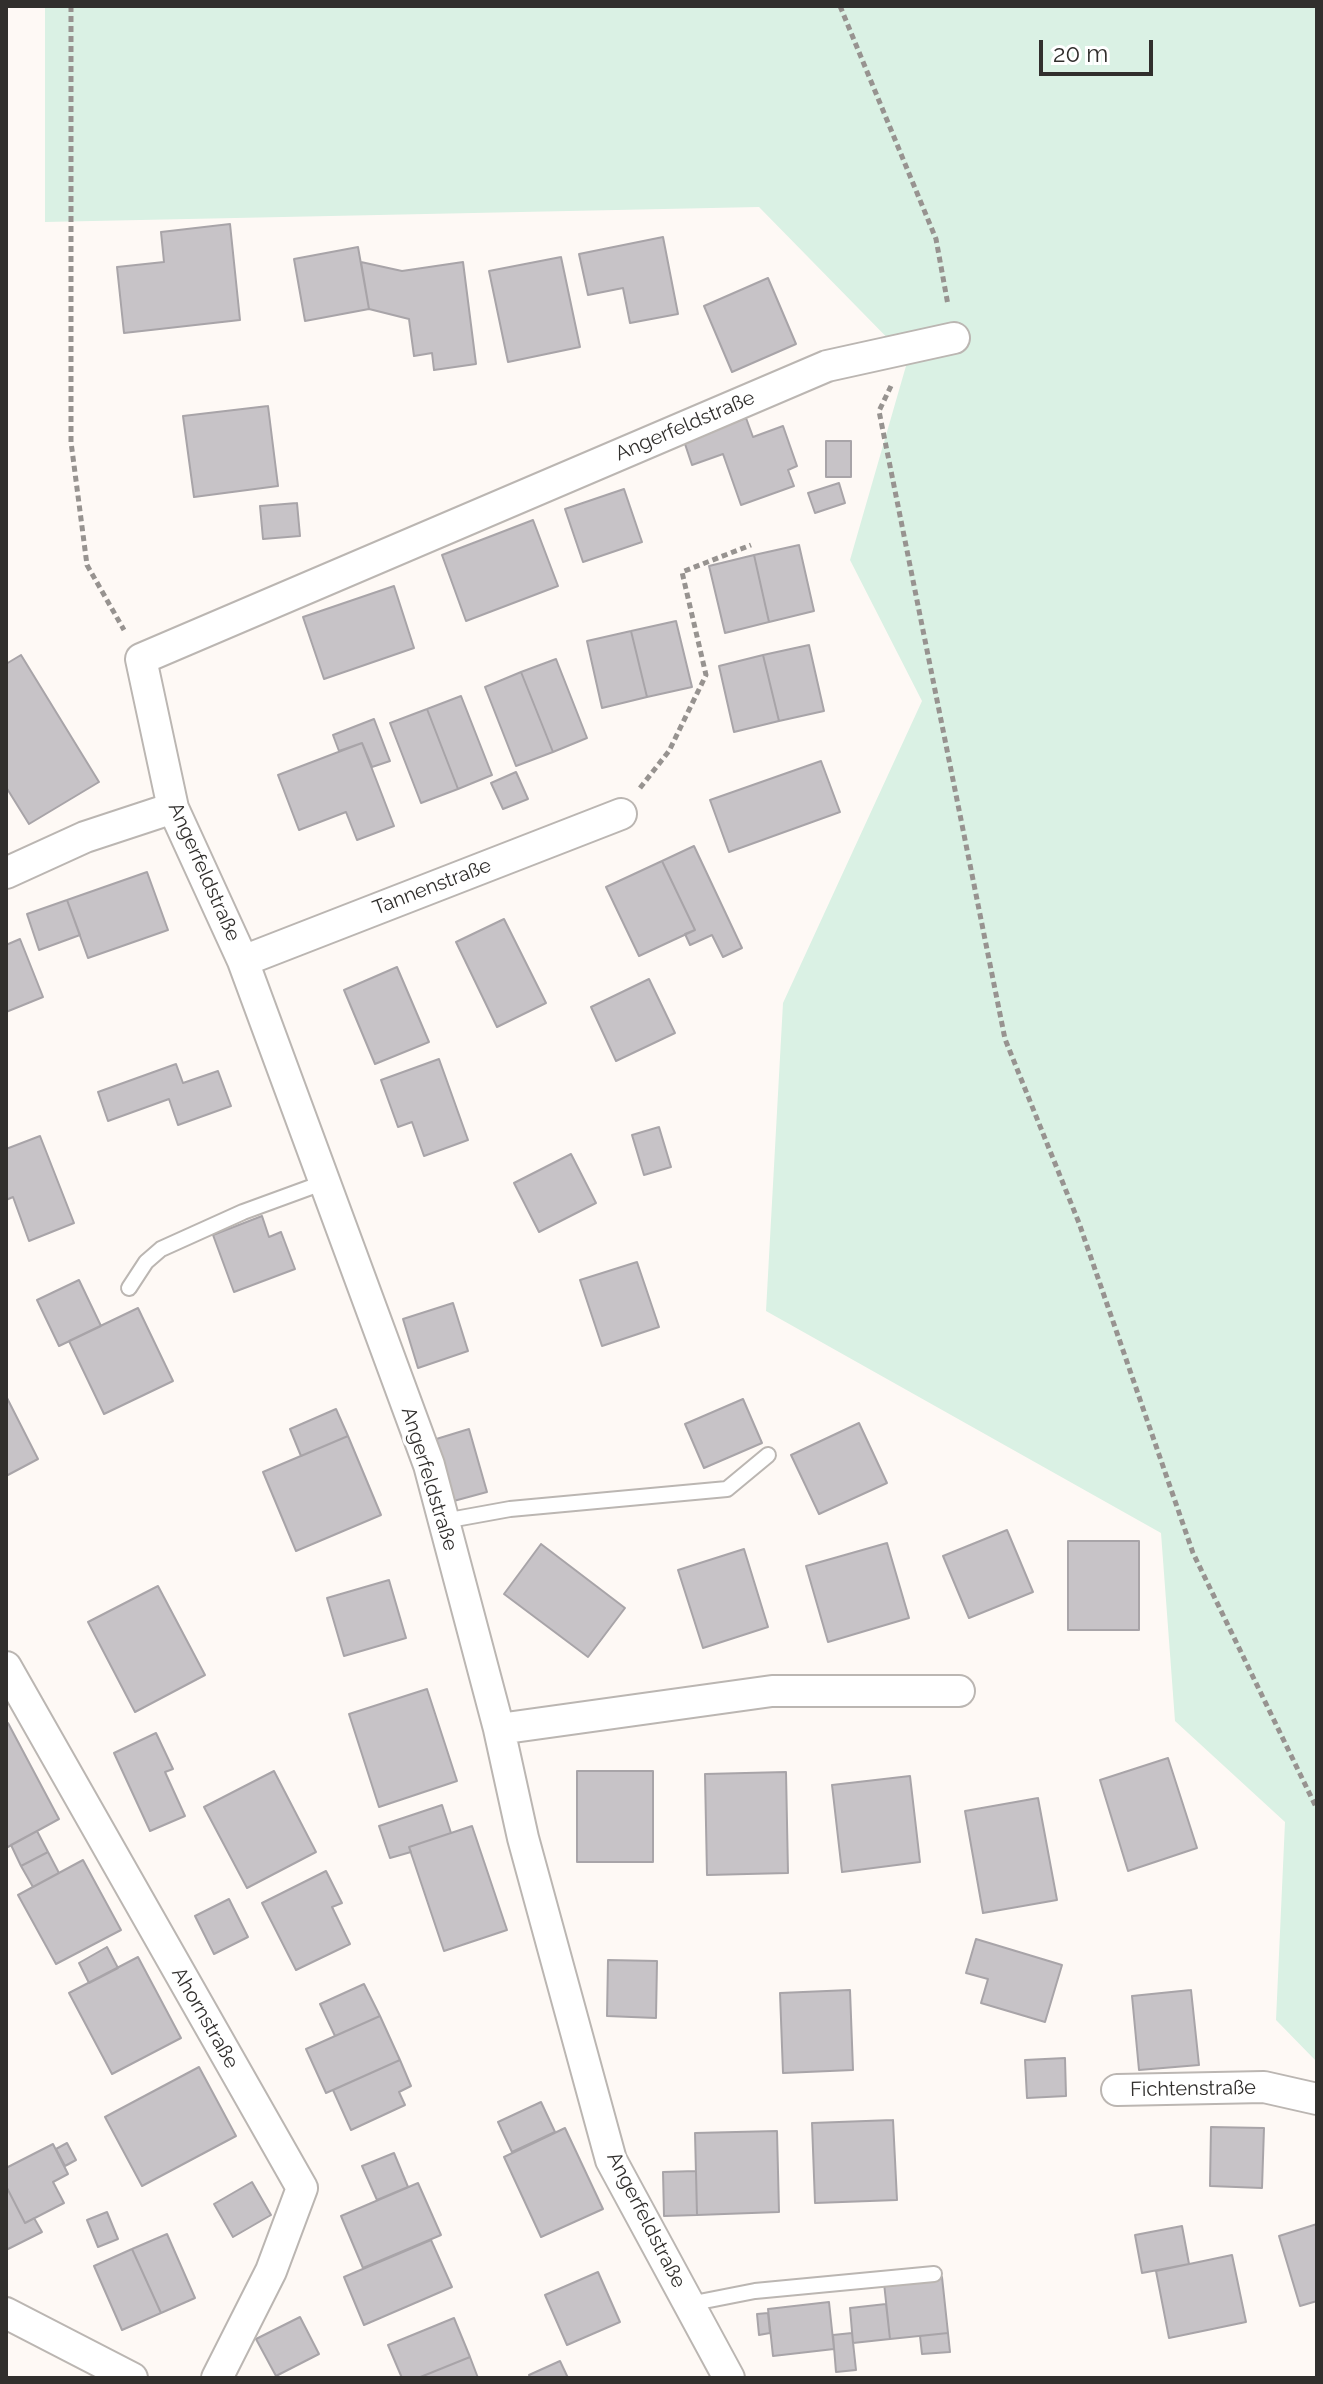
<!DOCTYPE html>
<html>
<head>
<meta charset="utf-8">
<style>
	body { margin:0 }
	#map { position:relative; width:1323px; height:2384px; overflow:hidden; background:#fef9f5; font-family:Raleway,sans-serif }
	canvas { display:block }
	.frame { position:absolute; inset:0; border:8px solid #312f2d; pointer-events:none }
	.scale { position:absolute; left:1039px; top:40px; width:114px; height:36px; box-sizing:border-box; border:4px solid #312f2d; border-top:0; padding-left:10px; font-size:24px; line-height:28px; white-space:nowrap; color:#312f2d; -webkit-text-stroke:6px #fff; paint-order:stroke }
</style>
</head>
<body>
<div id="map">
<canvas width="1323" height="2384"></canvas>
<div class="frame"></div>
<div class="scale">20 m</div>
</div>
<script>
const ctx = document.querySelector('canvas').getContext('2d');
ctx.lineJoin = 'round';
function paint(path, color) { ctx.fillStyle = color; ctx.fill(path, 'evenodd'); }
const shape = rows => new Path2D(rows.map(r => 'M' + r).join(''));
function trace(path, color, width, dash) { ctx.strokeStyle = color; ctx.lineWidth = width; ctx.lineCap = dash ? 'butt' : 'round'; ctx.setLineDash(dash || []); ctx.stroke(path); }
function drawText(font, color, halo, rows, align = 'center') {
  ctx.font = font + ' Raleway,sans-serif'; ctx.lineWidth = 7; ctx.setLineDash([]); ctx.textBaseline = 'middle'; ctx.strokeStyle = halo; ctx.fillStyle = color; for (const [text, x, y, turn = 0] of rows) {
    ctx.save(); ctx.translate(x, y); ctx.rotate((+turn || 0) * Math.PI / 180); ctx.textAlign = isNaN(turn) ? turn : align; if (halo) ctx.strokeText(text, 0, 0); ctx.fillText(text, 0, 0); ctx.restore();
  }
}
paint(shape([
	[45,6,1317,6,1317,2062,1276,2020,1285,1822,1175,1721,1161,1533,766,1311,783,1003,922,701,850,560,908,359,759,207,45,222]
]), '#daf1e4');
const building = shape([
	[230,224,240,320,124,333,117,267,164,262,161,232,230,224],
	[663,237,678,314,630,323,623,288,588,295,579,254,663,237],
	[358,247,369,309,305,321,294,259,358,247],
	[561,257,580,347,508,362,489,271,561,257],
	[361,262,402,271,463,262,476,364,434,370,432,353,414,356,409,319,369,309,361,262],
	[768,278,796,344,732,372,704,306,768,278],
	[268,406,278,486,194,497,183,416,268,406],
	[746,418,753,437,783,426,797,466,788,470,794,486,741,505,723,454,692,465,684,441,746,418],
	[826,441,851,441,851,477,826,477,826,441],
	[839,483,845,503,815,513,808,493,839,483],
	[624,489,642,542,583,562,565,509,624,489],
	[297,503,300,536,263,539,260,506,297,503],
	[533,520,558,586,466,621,442,555,533,520],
	[799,545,814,611,769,622,754,555,799,545],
	[754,555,769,622,725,633,709,566,754,555],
	[394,586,414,648,324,679,303,617,394,586],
	[676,621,692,687,647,697,631,631,676,621],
	[631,631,647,697,602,708,587,641,631,631],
	[809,645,824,711,779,721,763,655,809,645],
	[21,655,99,782,29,824,6,787,6,664,21,655],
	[763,655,779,721,734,732,719,666,763,655],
	[556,659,587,738,553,752,521,672,556,659],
	[521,672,553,752,516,766,485,687,521,672],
	[461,696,492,775,458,789,427,709,461,696],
	[427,709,458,789,421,803,390,723,427,709],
	[374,719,390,761,372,767,362,743,339,751,333,735,374,719],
	[362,743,394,826,357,840,346,812,299,830,278,775,362,743],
	[821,761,840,812,729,852,710,800,821,761],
	[516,772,528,799,503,809,491,783,516,772],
	[694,846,742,948,723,957,712,935,690,945,685,934,695,930,662,861,694,846],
	[662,861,695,930,639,956,606,887,662,861],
	[147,872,168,930,88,958,67,900,147,872],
	[67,900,80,935,39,950,27,914,67,900],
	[504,919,546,1003,497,1027,456,942,504,919],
	[20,939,43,997,6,1012,6,945,20,939],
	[397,967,429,1042,375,1064,344,990,397,967],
	[649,979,675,1033,616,1061,591,1007,649,979],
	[439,1059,468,1140,424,1156,412,1122,398,1127,381,1080,439,1059],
	[176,1064,183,1083,218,1071,231,1106,178,1125,169,1099,108,1121,98,1092,176,1064],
	[659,1127,671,1167,644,1175,632,1135,659,1127],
	[40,1136,74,1223,29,1241,13,1197,6,1200,6,1149,40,1136],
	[571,1154,596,1203,539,1232,514,1183,571,1154],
	[262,1216,269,1237,281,1232,295,1269,234,1292,213,1235,262,1216],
	[637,1262,659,1327,602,1346,580,1280,637,1262],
	[79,1280,101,1326,59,1346,37,1300,79,1280],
	[453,1303,468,1351,418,1368,403,1319,453,1303],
	[138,1308,173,1381,104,1414,69,1341,138,1308],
	[6,1396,38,1459,6,1476,6,1396],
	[743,1399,762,1443,704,1468,685,1424,743,1399],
	[336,1409,348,1436,301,1456,290,1429,336,1409],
	[859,1423,887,1483,819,1514,791,1455,859,1423],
	[469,1429,487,1492,450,1502,433,1440,469,1429],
	[348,1436,381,1515,296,1551,263,1472,348,1436],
	[1007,1530,1033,1592,969,1618,943,1556,1007,1530],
	[1068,1541,1139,1541,1139,1630,1068,1630,1068,1541],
	[887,1543,909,1618,828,1642,806,1566,887,1543],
	[541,1544,625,1608,588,1657,504,1594,541,1544],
	[744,1549,768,1627,703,1648,678,1570,744,1549],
	[389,1580,406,1638,344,1656,327,1598,389,1580],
	[158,1586,205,1675,135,1712,88,1622,158,1586],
	[427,1689,457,1781,379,1807,349,1714,427,1689],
	[8,1723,59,1819,6,1848,6,1724,8,1723],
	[156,1733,173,1769,165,1772,185,1816,150,1831,114,1753,156,1733],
	[1168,1758,1197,1848,1128,1871,1100,1780,1168,1758],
	[274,1771,316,1852,247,1888,204,1807,274,1771],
	[577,1771,653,1771,653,1862,577,1862,577,1771],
	[786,1772,788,1873,707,1875,705,1774,786,1772],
	[910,1776,920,1862,842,1872,832,1785,910,1776],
	[1038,1798,1057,1900,983,1913,965,1811,1038,1798],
	[442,1805,451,1833,409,1847,411,1852,390,1858,379,1826,442,1805],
	[472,1826,507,1930,444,1951,409,1847,472,1826],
	[37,1831,48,1852,21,1866,11,1845,37,1831],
	[48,1852,59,1873,33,1887,21,1866,48,1852],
	[83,1860,121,1930,56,1964,18,1895,83,1860],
	[326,1871,342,1903,332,1907,350,1944,296,1970,262,1903,326,1871],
	[229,1899,248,1937,214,1954,195,1916,229,1899],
	[976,1939,1062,1965,1045,2022,981,2003,988,1979,966,1973,976,1939],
	[107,1947,118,1968,89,1983,79,1963,107,1947],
	[138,1957,181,2038,112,2074,69,1993,138,1957],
	[608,1960,657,1961,656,2018,607,2016,608,1960],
	[364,1984,380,2016,335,2036,320,2004,364,1984],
	[850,1990,853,2070,783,2073,780,1993,850,1990],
	[1191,1990,1199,2065,1139,2070,1132,1996,1191,1990],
	[380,2016,400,2060,326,2093,306,2049,380,2016],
	[1065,2058,1066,2096,1027,2098,1025,2060,1065,2058],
	[400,2060,411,2086,399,2092,405,2105,351,2130,333,2090,400,2060],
	[199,2067,236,2136,142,2186,105,2117,199,2067],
	[541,2102,555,2132,512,2152,498,2122,541,2102],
	[893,2120,897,2200,815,2203,812,2123,893,2120],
	[1211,2127,1264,2128,1262,2188,1210,2186,1211,2127],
	[565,2128,603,2209,541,2237,504,2157,565,2128],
	[777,2131,779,2212,697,2215,695,2133,777,2131],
	[67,2143,76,2160,65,2166,56,2149,67,2143],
	[53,2144,68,2174,53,2182,64,2203,25,2223,6,2186,6,2168,53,2144],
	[394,2153,408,2187,377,2200,362,2166,394,2153],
	[696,2171,697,2215,664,2216,663,2172,696,2171],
	[252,2182,271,2215,233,2237,214,2204,252,2182],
	[418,2183,441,2235,363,2268,341,2216,418,2183],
	[6,2186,25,2223,34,2218,42,2232,6,2250,6,2186],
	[107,2212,118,2239,98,2247,87,2220,107,2212],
	[1317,2224,1317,2301,1300,2306,1279,2236,1317,2224],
	[1182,2226,1189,2264,1142,2273,1135,2235,1182,2226],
	[167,2234,195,2298,161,2313,132,2249,167,2234],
	[431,2240,452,2287,364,2325,344,2277,431,2240],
	[132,2249,161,2313,122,2330,94,2266,132,2249],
	[1232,2255,1246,2322,1169,2338,1156,2271,1232,2255],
	[598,2272,620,2322,567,2345,545,2295,598,2272],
	[942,2277,948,2333,890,2339,884,2283,942,2277],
	[829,2302,834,2349,773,2356,768,2309,829,2302],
	[886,2304,890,2339,853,2343,850,2308,886,2304],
	[768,2313,770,2333,759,2335,757,2314,768,2313],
	[300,2317,319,2354,276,2376,256,2339,300,2317],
	[454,2318,470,2357,418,2378,402,2378,388,2345,454,2318],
	[852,2333,856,2370,836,2372,833,2335,852,2333],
	[948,2333,950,2352,922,2354,920,2336,948,2333],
	[470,2357,478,2378,418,2378,470,2357],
	[560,2361,568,2378,530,2378,529,2375,560,2361]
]);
paint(building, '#c7c3c7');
trace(building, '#a8a4a8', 2);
const lane = shape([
	[129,1288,146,1262,161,1249,243,1212,325,1182],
	[444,1521,510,1509,727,1489,768,1455],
	[689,2304,755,2291,934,2274]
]);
const street = shape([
	[6,873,85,837,173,808],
	[243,961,621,814],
	[6,1667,302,2188,271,2271,217,2378],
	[499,1729,772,1691,959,1691],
	[1117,2090,1264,2087,1317,2099],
	[6,2313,132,2378],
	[729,2378,611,2160,523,1838,499,1729,429,1465,243,961,173,808,141,659,827,366,954,338]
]);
trace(lane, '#bbb6b2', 18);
trace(street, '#bbb6b2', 34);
trace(shape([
	[71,6,71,442,87,565,124,630],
	[840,6,936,239,948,305],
	[891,386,879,411,1005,1039,1079,1223,1193,1553,1317,1809],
	[640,788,669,751,706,675,682,572,751,545]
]), '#979390', 5, [6, 4]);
trace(lane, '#fff', 14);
trace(street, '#fff', 30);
drawText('20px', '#312f2d', '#fff', [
	["Angerfeldstraße",685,426,-23],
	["Angerfeldstraße",204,872,66],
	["Tannenstraße",432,887,-21],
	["Angerfeldstraße",429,1479,73],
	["Ahornstraße",205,2018,60],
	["Fichtenstraße",1193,2089,-1],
	["Angerfeldstraße",646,2220,63]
]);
</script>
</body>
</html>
